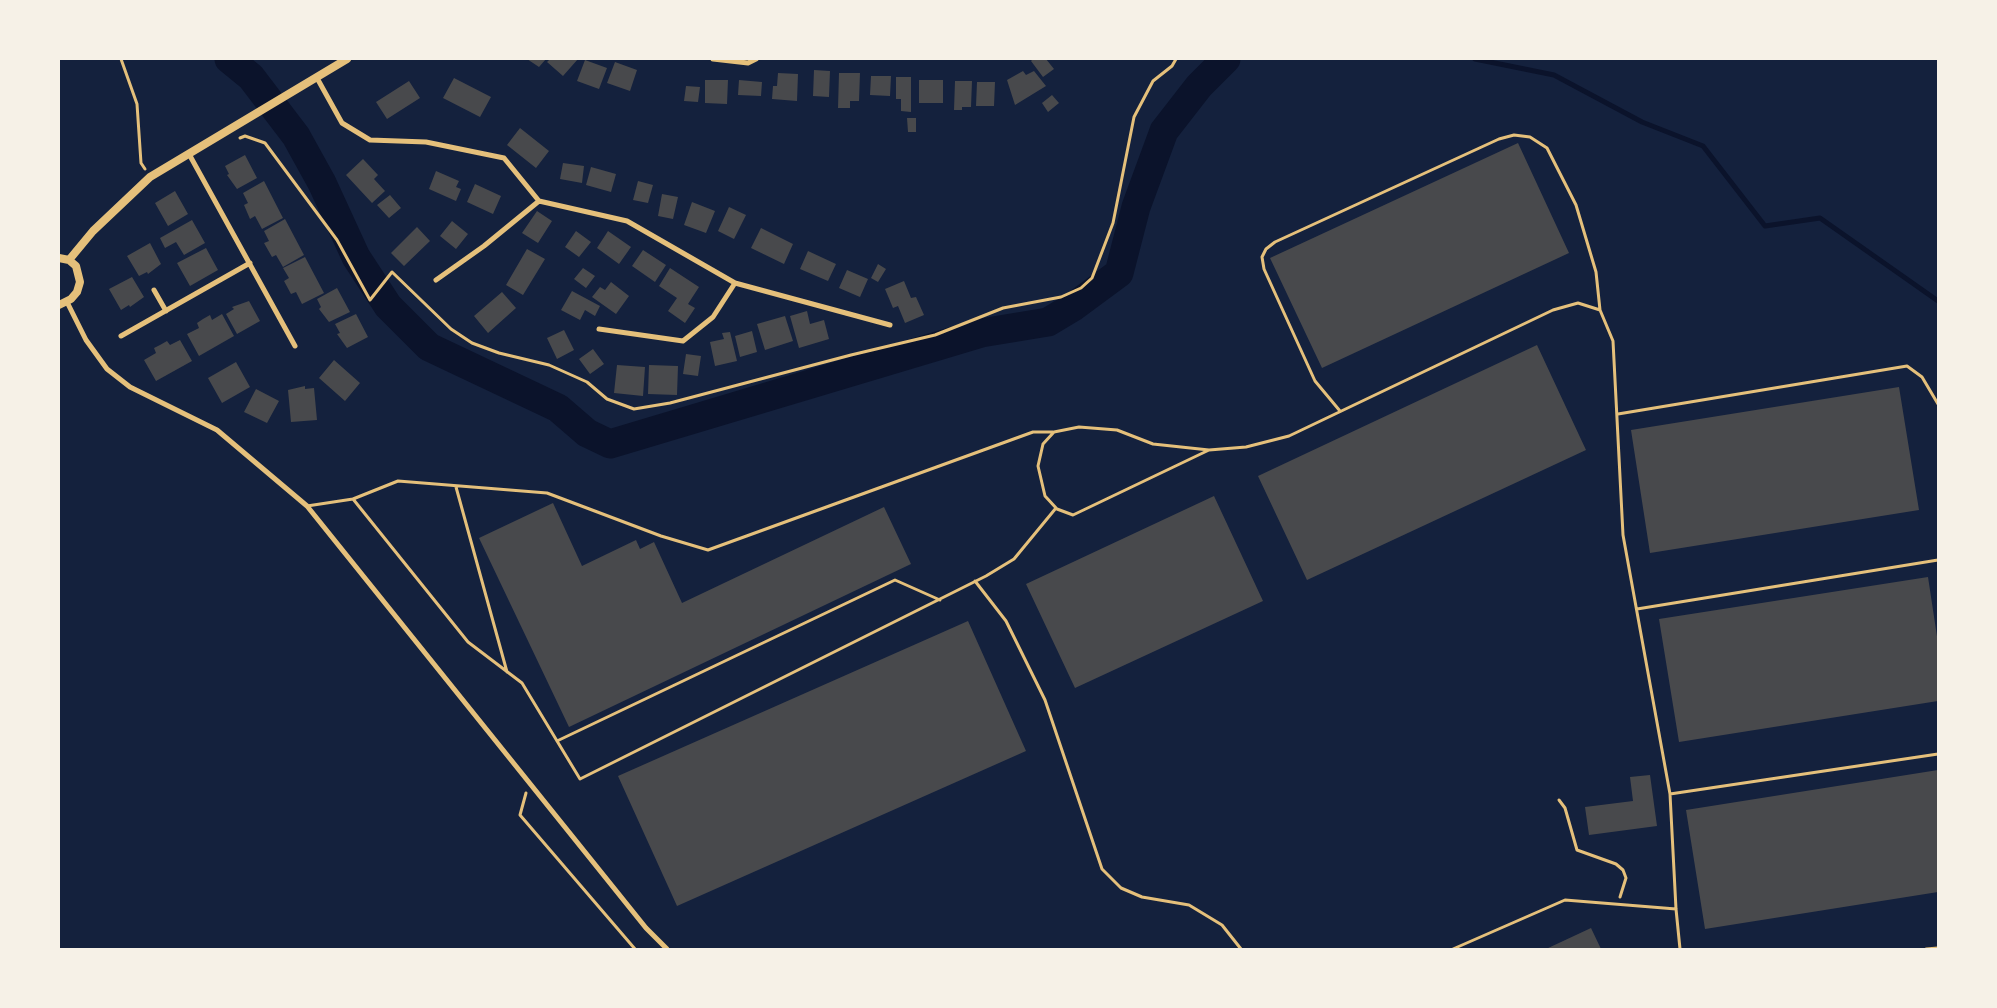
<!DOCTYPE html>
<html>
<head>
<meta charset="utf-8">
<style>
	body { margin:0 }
	#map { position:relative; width:1997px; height:1008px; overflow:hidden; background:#14213d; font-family:"Fira Sans Condensed",sans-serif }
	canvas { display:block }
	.frame { position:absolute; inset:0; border:60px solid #f6f1e7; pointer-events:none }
</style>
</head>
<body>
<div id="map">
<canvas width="1997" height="1008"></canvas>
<div class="frame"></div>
</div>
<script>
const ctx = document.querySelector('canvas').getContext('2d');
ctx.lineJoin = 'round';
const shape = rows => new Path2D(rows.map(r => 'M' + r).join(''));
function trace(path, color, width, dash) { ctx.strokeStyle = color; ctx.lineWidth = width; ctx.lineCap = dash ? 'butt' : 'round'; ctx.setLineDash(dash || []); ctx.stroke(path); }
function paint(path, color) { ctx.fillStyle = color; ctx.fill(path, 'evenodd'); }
trace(shape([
	[1475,59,1554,75,1642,122,1703,146,1765,226,1820,218,1938,301]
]), '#0b132b', 5);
trace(shape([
	[229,59,251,77,296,136,322,183,356,257,388,306,429,347,558,408,587,433,610,444,981,333,1048,322,1073,307,1119,273,1136,207,1164,131,1199,86,1226,59]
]), '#0b132b', 29);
paint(shape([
	[527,59,546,59,539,67],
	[550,59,578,59,563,76,547,62],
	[1033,59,1046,59,1054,69,1043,77,1031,61],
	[585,60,607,68,599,89,577,81],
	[615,62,637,70,630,91,607,83],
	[814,70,830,71,829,97,813,96],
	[1023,71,1026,75,1034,71,1046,86,1015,105,1007,80],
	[778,73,798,74,797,101,772,99,773,86,777,86],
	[839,73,860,73,859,101,850,101,850,108,838,108],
	[871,76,891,76,890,96,870,95],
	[896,77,911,77,911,112,901,111,901,99,896,99],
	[454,78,491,97,480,117,443,98],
	[705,80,728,80,727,104,705,103],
	[739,80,762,82,761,96,738,95],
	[919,80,943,80,943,103,919,103],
	[409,81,420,98,387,119,376,102],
	[955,81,972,81,971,107,962,107,962,110,954,110],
	[977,82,995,82,994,106,976,106],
	[686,86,700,87,698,102,684,101],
	[1052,95,1059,103,1048,112,1042,103],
	[907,118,916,118,916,132,908,132],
	[520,128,549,151,536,168,507,145],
	[1518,143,1569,253,1322,368,1270,258],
	[245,155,257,178,237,189,227,175,229,174,225,166],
	[363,159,378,175,374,179,385,191,372,203,346,175],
	[563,163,584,166,582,183,560,179],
	[591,167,616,174,611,192,586,185],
	[436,171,459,181,456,187,461,189,456,201,429,189],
	[264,181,283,218,262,229,255,216,250,219,244,205,248,203,243,193],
	[638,181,653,185,648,203,633,200],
	[475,184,501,196,493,214,467,202],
	[175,191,188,214,168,226,155,203],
	[662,194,678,197,673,219,658,216],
	[390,195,401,208,389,218,377,205],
	[692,202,715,211,706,233,684,225],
	[729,207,746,215,734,239,718,231],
	[537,211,552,221,538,243,522,233],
	[285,219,304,255,283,267,276,255,272,257,264,243,269,241,264,231],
	[192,220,205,243,184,255,176,242,165,248,160,238],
	[452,221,468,234,456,249,440,236],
	[417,227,430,241,404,266,391,253],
	[761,228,793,244,784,264,751,248],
	[576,231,591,242,579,257,565,247],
	[608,231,631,247,619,264,597,248],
	[150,243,161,264,148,274,147,272,139,276,127,256],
	[206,248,218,270,190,286,177,263],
	[527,249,545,259,523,295,506,285],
	[643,250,666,265,655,282,632,266],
	[808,251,836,264,828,281,800,269],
	[305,257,324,293,302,304,296,292,291,294,284,281,289,278,283,268],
	[878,264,886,269,878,282,871,278],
	[583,268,595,276,586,288,574,279],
	[670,268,699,287,688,304,695,308,685,323,668,311,677,298,659,286],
	[847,270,868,279,860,297,839,288],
	[132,277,144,297,130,307,129,305,121,310,109,289],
	[904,281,911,298,916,297,924,315,905,323,898,306,893,308,885,289],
	[611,282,629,296,616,314,592,297,600,287,605,290],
	[337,288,350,312,329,322,319,309,321,307,317,299],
	[572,291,600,306,595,316,585,310,580,320,561,310],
	[502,292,516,308,488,333,474,316],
	[249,301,260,321,237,334,226,314,234,309,232,307],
	[807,311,810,324,824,320,829,339,799,348,790,316],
	[222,314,234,336,199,356,187,334,199,328,197,323,203,319,210,315,212,320],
	[356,314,368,337,347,348,337,334,340,333,335,324],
	[785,316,793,341,765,350,757,324],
	[564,330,574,350,557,359,547,338],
	[752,331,757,352,740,357,735,336],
	[730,332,737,361,715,366,710,342,724,339,722,333],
	[180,340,192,361,156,381,144,360,156,353,154,348,160,345,167,341,170,345],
	[1537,345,1586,450,1307,580,1258,476],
	[593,349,604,364,590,374,579,359],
	[686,354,701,356,698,376,683,374],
	[334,360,360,383,345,401,319,378],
	[236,362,250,387,222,403,208,378],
	[617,365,645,367,643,396,614,393],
	[649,365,678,366,677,395,648,394],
	[305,386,305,389,314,388,317,420,291,422,288,390],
	[1899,387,1919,510,1650,553,1631,430],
	[256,389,279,401,267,423,244,412],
	[1214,496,1263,601,1075,688,1026,584],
	[553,503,582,566,636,540,640,549,654,542,682,603,884,507,911,564,569,727,479,538],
	[1928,577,1938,643,1938,701,1679,742,1659,619],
	[968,621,1026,751,677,906,618,776],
	[1938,770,1938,892,1705,929,1686,810],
	[1650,775,1657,826,1589,835,1585,807,1633,801,1630,777],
	[1591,928,1601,949,1546,949]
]), '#48494c');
trace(shape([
	[121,59,137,104,141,163,145,169],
	[240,138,245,136,265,143,337,240,370,300,392,272,451,329,472,343,499,353,549,365,587,382,607,399,634,409,670,403,851,355,935,335,1003,308,1061,297,1081,288,1092,278,1113,223,1134,117,1153,81,1172,66,1176,59],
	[526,793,520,815,635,949],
	[1559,800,1565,808,1577,850,1616,864,1623,870,1626,878,1620,897]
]), '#e5c07b', 3);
trace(shape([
	[1340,411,1315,381,1264,269,1262,257,1266,249,1275,242,1499,139,1514,135,1530,137,1547,148,1576,205,1596,272,1600,310],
	[1618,414,1907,366,1922,377,1938,404],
	[1209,450,1073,515,1057,509,1045,496,1038,466,1043,444,1054,432,1079,427,1117,430,1153,444,1209,450,1246,447,1289,436,1553,310,1578,303,1600,310,1613,341,1623,535,1670,794,1676,909,1680,949],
	[456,487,507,672],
	[353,499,398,481,547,493,661,536,708,550,1033,432,1053,432],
	[307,506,353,499,468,642,522,683,580,779,986,576,1014,559,1056,508],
	[975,581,1006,621,1045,700,1102,869,1121,888,1142,897,1189,905,1222,925,1241,949],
	[1637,609,1938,560],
	[557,741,895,580,940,600],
	[1670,794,1938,754],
	[1453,949,1565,900,1676,909],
	[1926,949,1938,948]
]), '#e5c07b', 3);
trace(shape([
	[713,59,748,63,756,59],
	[317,78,342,123,370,140,426,142,504,158,539,201,627,221,735,283,890,325],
	[189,154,295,346],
	[436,280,484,246,539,201],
	[154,290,166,311],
	[67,302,86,340,107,369,130,387,217,430,307,506,646,928,667,949],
	[599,329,683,341,713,317,735,283],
	[121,336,250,263]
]), '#e5c07b', 5);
trace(shape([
	[59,258,69,260,76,266,80,282,77,292,71,299,59,305],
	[69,260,93,231,150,177,347,59]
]), '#e5c07b', 8);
</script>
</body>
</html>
